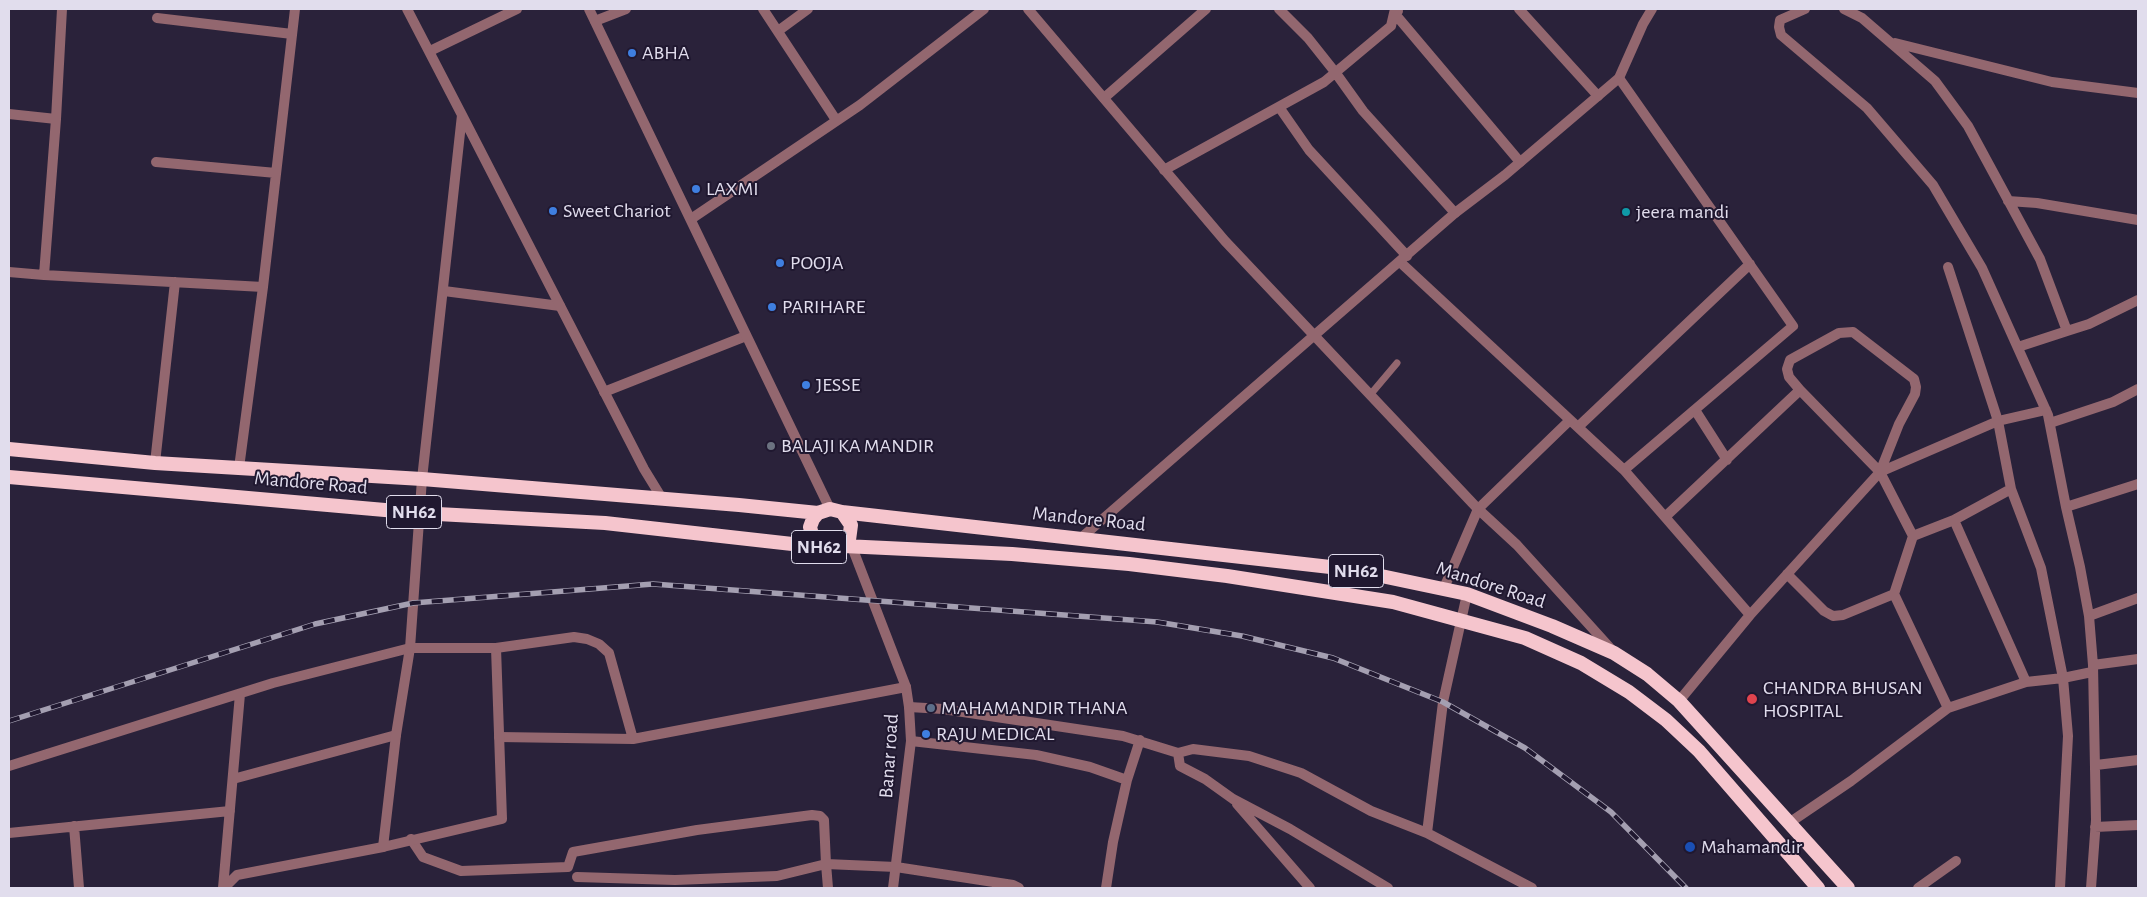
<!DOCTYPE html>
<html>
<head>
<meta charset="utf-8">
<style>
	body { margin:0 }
	#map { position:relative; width:2147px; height:897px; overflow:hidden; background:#2a223a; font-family:"Alegreya Sans",sans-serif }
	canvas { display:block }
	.frame { position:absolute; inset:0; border:10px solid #e1dded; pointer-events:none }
</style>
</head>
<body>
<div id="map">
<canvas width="2147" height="897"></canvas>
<div class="frame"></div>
</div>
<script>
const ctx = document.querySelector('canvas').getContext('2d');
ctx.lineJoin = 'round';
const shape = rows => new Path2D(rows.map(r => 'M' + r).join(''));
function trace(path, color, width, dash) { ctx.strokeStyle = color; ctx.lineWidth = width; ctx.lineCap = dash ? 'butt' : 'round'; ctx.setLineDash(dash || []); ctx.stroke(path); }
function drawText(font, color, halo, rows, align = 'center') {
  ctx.font = font + ' "Alegreya Sans",sans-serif'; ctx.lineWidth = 4; ctx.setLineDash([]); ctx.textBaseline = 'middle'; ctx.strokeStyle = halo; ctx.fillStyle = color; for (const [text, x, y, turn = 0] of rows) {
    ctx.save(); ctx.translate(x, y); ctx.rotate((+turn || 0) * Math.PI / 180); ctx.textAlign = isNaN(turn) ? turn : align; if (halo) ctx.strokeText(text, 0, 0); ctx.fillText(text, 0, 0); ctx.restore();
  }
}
trace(shape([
	[1370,395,1397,363]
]), '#93676f', 7);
trace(shape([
	[763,9,836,120],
	[1279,9,1308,38,1335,72,1363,111,1455,213],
	[1519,9,1598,96],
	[1805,9,1780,20,1779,27,1781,35,1867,108,1933,185,1982,268,2048,415,2066,507,2138,484],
	[1844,9,1862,18,1935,81,1968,126,2040,259,2067,331,2089,324,2138,300],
	[1398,11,1395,14,1520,162],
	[157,18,292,34],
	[595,21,626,9],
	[778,31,808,9],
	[1895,43,2052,82,2138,93],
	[430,51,517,9],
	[1104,98,1206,9],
	[1279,107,1309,150,1407,256],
	[9,114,56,119],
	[156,162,276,173],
	[1164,170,1324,82,1391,26,1395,9],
	[2008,201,2037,203,2138,220],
	[691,219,860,105,984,9],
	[1400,262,1624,470,1793,326,1619,78],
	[1948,267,1998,421,2046,410],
	[9,272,44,275,56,119,62,9],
	[44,275,263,287],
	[444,291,560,306],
	[2018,347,2067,331],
	[1800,390,1789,377,1787,369,1790,360,1839,333,1853,332,1914,379,1916,387,1915,394,1899,424,1880,472,1998,421,2011,489,2041,568,2063,678,2068,736,2060,888],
	[604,392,746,336],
	[1695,410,1727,460],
	[2050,423,2113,402,2138,389],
	[1578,427,1750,264],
	[155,463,175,282],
	[239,468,263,287,295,9],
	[1624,470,1665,517,1800,390,1880,472,1913,536],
	[2066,507,2080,567,2089,616,2093,665,2096,820,2091,888],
	[1665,517,1750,615],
	[1954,520,2026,682],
	[1787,574,1824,611,1833,616,1843,615,1894,594],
	[1444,588,1478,509,1570,420],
	[1467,594,1443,702,1427,833,1532,888],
	[2089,616,2138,598],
	[2093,665,2138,659],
	[1679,701,1750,615,1880,472],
	[909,707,943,709,1123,736,1178,753],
	[1948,708,1894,594,1913,536,1954,520,2011,489],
	[499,737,633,739],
	[911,741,1036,755,1090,767,1127,780,1140,740],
	[2096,765,2138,760],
	[9,766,273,683,410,648,496,648,574,637,587,639,599,644,609,653,633,739,906,687],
	[233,779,396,735],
	[1237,804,1310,888],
	[1789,823,1851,781,1948,708,2026,682,2063,678,2092,672],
	[74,826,79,888],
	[2095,827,2138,825],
	[9,833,230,811],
	[411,839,423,857,461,871,568,867,573,852,697,830,812,815,820,816,824,820,826,864,896,867,1013,885,1019,888],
	[577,877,675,880,777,876,826,864,828,888],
	[223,888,240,694],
	[224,888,237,875,383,847],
	[1106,888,1113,842,1127,780],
	[1388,888,1290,829,1233,799,1205,779,1180,766,1178,753,1193,749,1249,756,1301,773,1371,811,1427,833],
	[1918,888,1956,861]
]), '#93676f', 10);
trace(shape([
	[407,9,462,115],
	[589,9,830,509],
	[1028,9,1225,241,1478,509,1517,545,1612,650],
	[1081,538,1455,213,1505,175,1619,78,1643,24,1652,9],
	[852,547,906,687,909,707,911,741,893,888],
	[496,648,502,819,383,847,396,735,410,648,422,479,462,115,644,469,663,500]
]), '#93676f', 10);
trace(shape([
	[9,449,155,463,422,479,739,505,818,513],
	[9,477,419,513,605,523,819,547],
	[842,512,851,525,849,540,838,549,831,551,819,547,814,542,810,527,813,519,818,513,830,509,842,512,1348,569,1467,594,1552,626,1614,653,1647,674,1679,701,1848,888],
	[844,546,1012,554,1129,564,1227,576,1393,602,1525,638,1581,663,1629,692,1666,720,1699,751,1818,888]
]), '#f5c5cd', 14);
const rail = shape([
	[9,721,315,624,413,603,653,584,1157,622,1242,636,1333,658,1443,702,1525,748,1611,812,1686,888]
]);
trace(rail, '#a49fb1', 5.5);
trace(rail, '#201830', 4, [11]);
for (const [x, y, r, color] of [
	[632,53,5,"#3f7fe0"],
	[696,189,5,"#3f7fe0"],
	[553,211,5,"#3f7fe0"],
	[1626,212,5,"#0f9aa8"],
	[780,263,5,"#3f7fe0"],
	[772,307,5,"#3f7fe0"],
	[806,385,5,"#3f7fe0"],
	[771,446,5,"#6b7280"],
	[1752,699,6,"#e0444e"],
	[931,708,5,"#5c6f8a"],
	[926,734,5,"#3f7fe0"],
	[1690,847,6,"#1a4fb4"]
]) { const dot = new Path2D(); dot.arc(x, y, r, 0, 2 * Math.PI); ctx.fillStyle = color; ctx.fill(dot); trace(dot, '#201830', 2); }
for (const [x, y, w] of [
	[414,512,55],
	[819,547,55],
	[1356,571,55]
]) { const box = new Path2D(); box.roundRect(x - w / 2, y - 16.5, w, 33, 4); ctx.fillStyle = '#201830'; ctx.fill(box); trace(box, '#e1dded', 1); }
drawText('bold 19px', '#e1dded', null, [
	["NH62",414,512],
	["NH62",819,547],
	["NH62",1356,571]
]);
drawText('20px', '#e1dded', '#201830', [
	["ABHA",642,53],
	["LAXMI",706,189],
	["Sweet Chariot",563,211],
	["jeera mandi",1636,212],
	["POOJA",790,263],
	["PARIHARE",782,307],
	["JESSE",816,385],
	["BALAJI KA MANDIR",781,446],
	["CHANDRA BHUSAN",1763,688],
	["HOSPITAL",1763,711],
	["MAHAMANDIR THANA",941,708],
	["RAJU MEDICAL",936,734],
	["Mahamandir",1701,847]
], 'left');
drawText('20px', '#e1dded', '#201830', [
	["Mandore Road",311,483,5],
	["Mandore Road",1089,519,6],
	["Mandore Road",1491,585,18],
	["Banar road",889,756,-86]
]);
</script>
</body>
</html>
